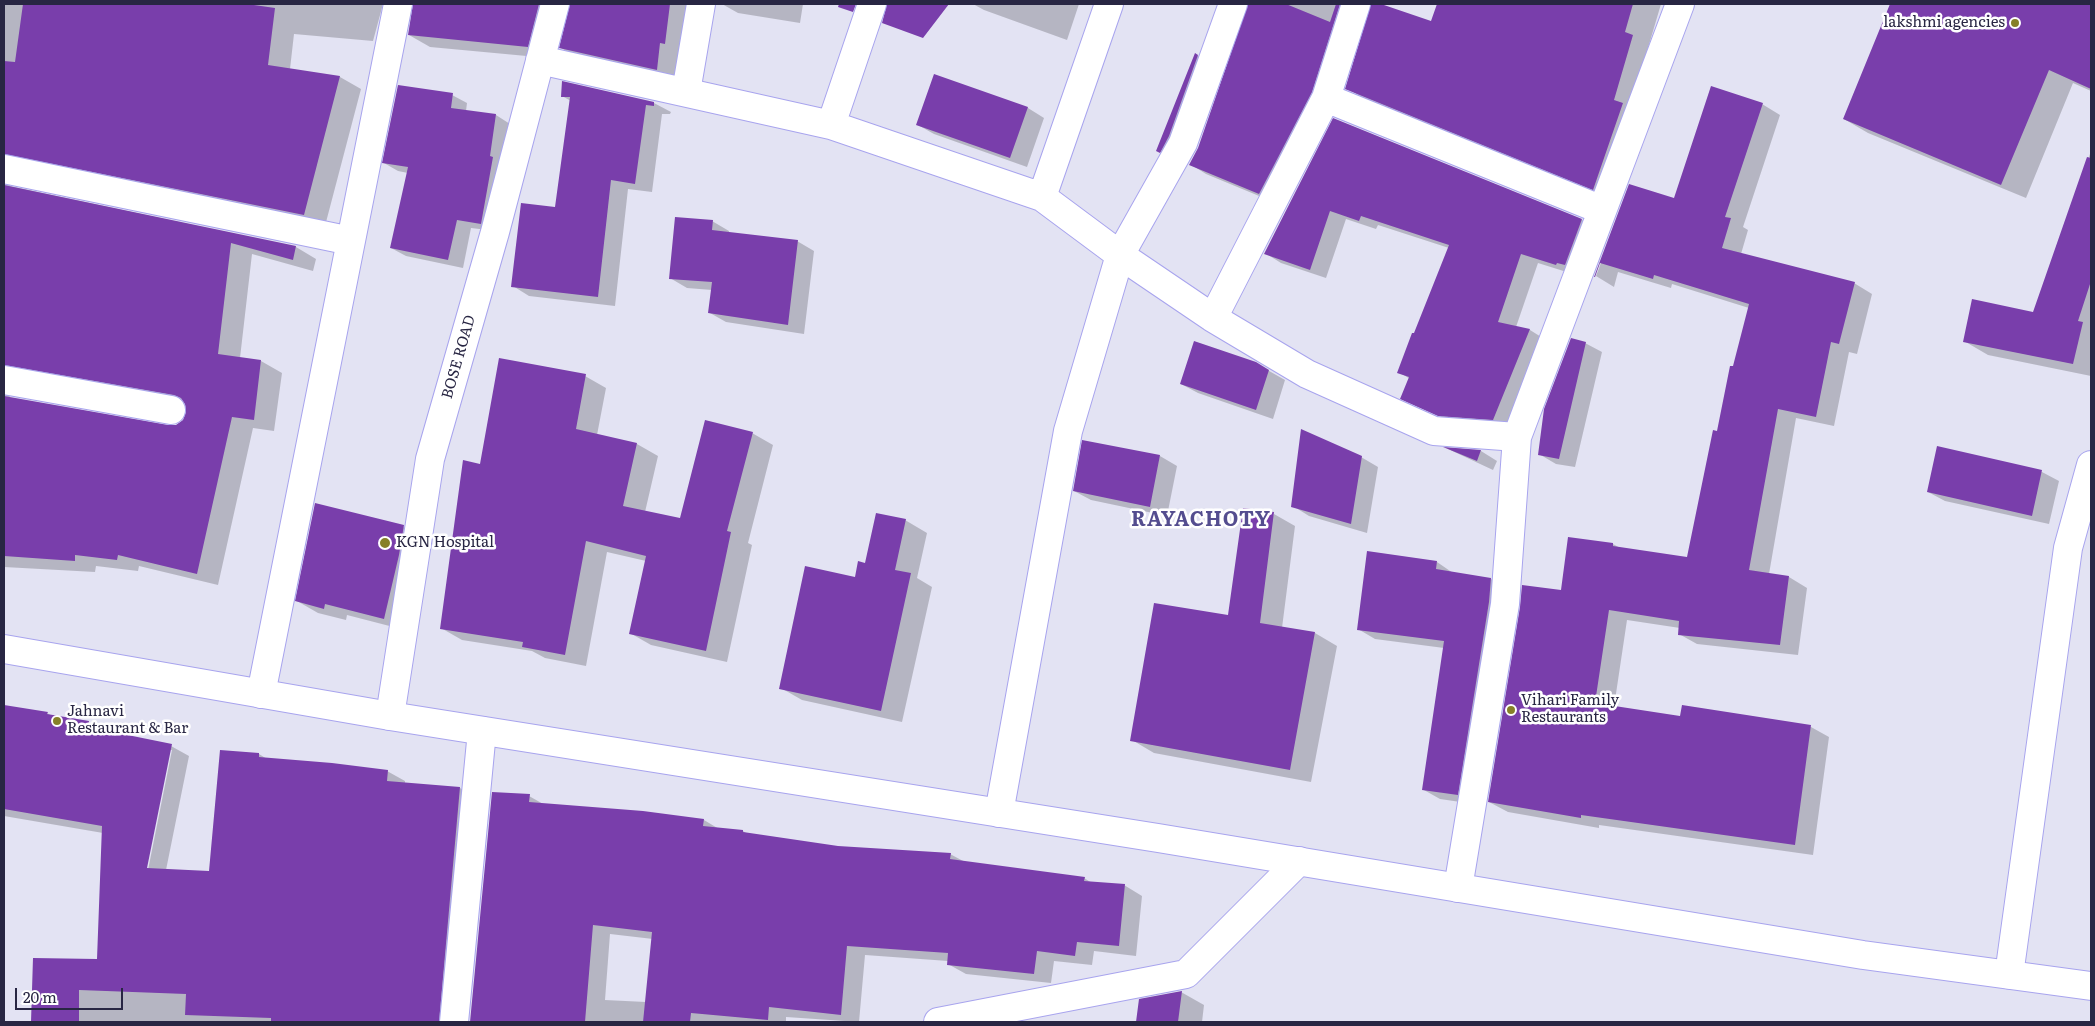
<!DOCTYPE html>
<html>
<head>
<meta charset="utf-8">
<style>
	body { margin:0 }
	#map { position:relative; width:2095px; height:1026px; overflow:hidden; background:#e3e3f3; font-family:Literata,serif }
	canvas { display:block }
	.frame { position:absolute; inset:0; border:5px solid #282643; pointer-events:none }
	.scale { position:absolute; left:15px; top:988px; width:108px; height:22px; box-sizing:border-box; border:2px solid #282643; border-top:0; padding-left:6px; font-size:15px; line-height:18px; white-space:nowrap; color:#282643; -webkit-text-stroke:4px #fff; paint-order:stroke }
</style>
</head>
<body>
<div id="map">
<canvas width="2095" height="1026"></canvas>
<div class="frame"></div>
<div class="scale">20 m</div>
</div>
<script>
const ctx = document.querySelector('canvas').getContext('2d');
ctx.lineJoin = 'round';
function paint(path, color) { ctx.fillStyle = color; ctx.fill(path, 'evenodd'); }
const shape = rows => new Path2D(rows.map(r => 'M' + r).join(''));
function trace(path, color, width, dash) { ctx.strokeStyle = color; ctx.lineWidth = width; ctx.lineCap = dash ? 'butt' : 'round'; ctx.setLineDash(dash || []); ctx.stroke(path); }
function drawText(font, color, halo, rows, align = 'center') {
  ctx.font = font + ' Literata,serif'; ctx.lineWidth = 5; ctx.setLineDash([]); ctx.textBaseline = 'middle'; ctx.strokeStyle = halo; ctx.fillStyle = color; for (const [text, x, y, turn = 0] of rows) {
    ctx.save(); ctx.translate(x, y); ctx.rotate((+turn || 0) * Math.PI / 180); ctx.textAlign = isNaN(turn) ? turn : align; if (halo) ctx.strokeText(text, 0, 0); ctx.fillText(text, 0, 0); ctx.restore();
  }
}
paint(shape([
	[4,4,383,4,373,41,294,34,290,69,340,77,361,89,325,226,9,178,10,186,296,247,316,259,313,271,252,254,240,358,261,361,282,373,274,431,253,428,218,585,139,566,138,571,96,566,95,572,4,567],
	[29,376,187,404,187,413,184,421,176,426,168,427,10,398,9,390],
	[414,4,566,4,548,58,430,47,409,35],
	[571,4,692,4,678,81,582,60,561,48],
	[722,4,803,4,800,23,738,13],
	[973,4,1079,4,1067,40,984,10],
	[1249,4,1361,4,1276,203,1206,174,1190,164,1199,149],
	[1372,4,1378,4,1432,23,1438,4,1666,4,1665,6,1661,4,1630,109,1610,198,1363,98,1347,88],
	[1892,4,2091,4,2091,91,2073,83,2026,198,1868,133,1844,119],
	[1196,55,1214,65,1174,161,1158,151],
	[935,76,1028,108,1044,118,1027,167,934,134,918,125],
	[452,95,467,103,466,111,496,115,510,124,496,231,471,228,463,268,406,256,391,248,408,173,398,171,384,163],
	[562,96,654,103,671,112,670,114,662,114,652,192,628,189,615,306,529,296,513,286,556,208,571,101],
	[1762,104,1780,115,1743,227,1748,230,1741,254,1854,283,1872,294,1857,354,1849,352,1834,426,1796,418,1769,574,1789,577,1807,588,1798,655,1697,644,1679,634,1680,628,1627,620,1614,707,1681,717,1683,707,1811,727,1829,737,1813,855,1599,825,1599,828,1508,812,1489,802,1563,592,1569,538,1613,544,1620,548,1688,558,1749,308,1672,284,1671,288,1618,272,1614,287,1596,276,1630,186,1675,200],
	[1334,119,1582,220,1598,229,1573,274,1538,263,1516,327,1530,330,1546,340,1510,428,1456,424,1402,398,1410,379,1399,372,1449,248,1378,225,1376,229,1346,219,1326,278,1281,263,1265,253],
	[2091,151,2091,376,1988,355,1964,341,2034,313],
	[712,221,729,231,729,233,797,241,814,251,804,334,726,322,710,313,712,290,687,288,670,278],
	[1585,343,1602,352,1575,467,1556,464,1539,454],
	[1255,363,1285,380,1273,419,1198,393,1181,384],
	[585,376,606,388,597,435,637,444,658,456,645,512,681,519,752,433,773,445,748,543,752,545,727,662,651,645,630,633,646,561,607,552,586,666,545,658,532,651,462,640,441,628,481,465],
	[1083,441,1160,456,1177,466,1167,516,1091,500,1074,491],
	[1938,448,2042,472,2059,481,2049,524,1945,501,1928,492],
	[1448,449,1481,451,1497,461,1493,470],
	[1361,457,1378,467,1367,533,1309,516,1293,506],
	[1274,514,1295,526,1282,628,1315,633,1337,646,1311,782,1154,753,1132,740,1229,617],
	[905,520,927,533,917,578,932,587,902,722,802,700,781,688,866,564],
	[403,527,425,539,405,630,347,615,346,620,318,613,297,601],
	[1437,562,1453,573,1491,579,1508,589,1474,804,1440,799,1424,790,1444,648,1375,639,1358,629],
	[4,706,47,713,52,716,88,722,104,731,171,746,189,756,166,870,210,872,259,754,267,759,387,771,405,781,405,784,460,788,477,798,457,1022,32,1022,34,959,98,960,103,833,4,816],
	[170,750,172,750,147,875,144,874],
	[493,793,529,796,545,805,704,820,719,829,743,831,749,835,838,847,950,854,965,862,1084,878,1092,883,1124,885,1142,896,1136,956,1094,951,1092,965,1054,961,1051,983,966,974,948,964,948,961,865,955,859,1022,786,1017,786,1022,471,1022],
	[610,934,653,939,646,1002,605,1000],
	[1181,992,1204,1005,1202,1022,1137,1022,1140,1000]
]), '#0003');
paint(shape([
	[23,4,247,4,275,8,268,65,340,76,304,215,4,154,4,61,15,62],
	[413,4,539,4,528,47,408,35],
	[570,4,670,4,665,44,660,43,657,70,559,48],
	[839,4,856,4,853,12,838,7],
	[887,4,949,4,923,38,882,23],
	[1248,4,1286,4,1330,22,1336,4,1340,4,1312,92,1259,194,1189,165,1198,148],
	[1371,4,1381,4,1431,21,1437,4,1633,4,1625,32,1633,35,1614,100,1623,103,1593,190,1345,89],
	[1890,4,2091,4,2091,89,2049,70,2001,185,1843,119],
	[1195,53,1198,55,1169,136,1160,153,1156,151],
	[934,74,1028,107,1010,158,916,125],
	[562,81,654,102,654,106,646,105,635,184,611,180,598,297,511,287,521,203,555,207,570,97,561,97],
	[398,85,453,93,451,108,496,114,490,156,493,157,481,224,457,220,448,260,390,248,408,167,382,163],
	[1711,86,1763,103,1725,217,1731,218,1722,248,1855,282,1839,344,1831,342,1816,417,1778,409,1749,570,1789,576,1780,645,1678,635,1679,621,1609,610,1595,703,1680,716,1682,705,1811,725,1795,845,1581,815,1581,818,1488,802,1520,607,1522,585,1561,590,1568,537,1613,543,1613,546,1687,557,1713,430,1717,431,1730,366,1733,366,1749,304,1654,275,1653,279,1600,263,1595,277,1594,277,1629,184,1674,198],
	[1333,118,1582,219,1565,265,1557,263,1556,265,1521,254,1498,322,1530,329,1493,420,1438,416,1400,399,1409,377,1397,373,1412,333,1414,333,1449,245,1361,216,1359,221,1330,211,1310,270,1264,254],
	[2087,157,2091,158,2091,281,2078,321,2083,322,2073,364,1963,342,1972,299,2033,312],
	[4,185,296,246,293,260,231,243,218,354,261,360,254,420,232,417,197,574,118,555,117,560,75,555,75,561,4,556,4,396,168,425,176,425,183,420,186,412,185,404,181,398,174,395,4,365],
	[675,217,713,220,712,230,798,240,788,325,708,313,712,282,669,279],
	[1571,338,1586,342,1559,459,1538,455,1544,409],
	[1194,341,1256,362,1269,370,1256,410,1180,384],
	[499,358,586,374,576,429,637,443,623,506,680,518,705,420,753,432,727,531,731,532,706,651,629,634,646,556,586,541,565,655,522,647,523,642,440,629,463,460,480,464],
	[1301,429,1362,456,1351,524,1291,507],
	[1082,440,1160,455,1150,507,1073,491],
	[1937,446,2042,470,2032,516,1927,492],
	[1443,447,1481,450,1477,461],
	[315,503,404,525,399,555,384,619,325,604,324,609,295,601],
	[1243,508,1274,512,1260,623,1315,632,1290,770,1130,741,1154,603,1228,615],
	[876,513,906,519,895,570,911,573,881,711,779,689,805,566,855,577,858,561,865,563],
	[1367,551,1437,561,1436,569,1491,578,1489,602,1458,795,1422,790,1444,641,1357,630],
	[4,705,48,712,47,714,89,721,88,727,172,744,147,868,209,871,220,750,259,753,259,757,332,763,388,770,387,781,460,787,439,1022,271,1022,271,1018,185,1015,186,994,79,990,79,1022,31,1022,33,958,97,959,102,826,4,809],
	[492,792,530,794,529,802,643,811,704,819,703,826,743,830,743,832,838,846,951,853,950,859,1085,877,1084,881,1125,884,1119,946,1077,942,1075,956,1037,951,1034,974,947,965,948,953,847,946,841,1015,769,1007,768,1020,691,1013,690,1022,643,1022,652,932,593,925,585,1022,470,1022],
	[1182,991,1178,1022,1136,1022,1139,999]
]), '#793eab');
const street = shape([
	[872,4,831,125,1042,197,1120,255,1213,318,1307,374,1434,431,1517,437],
	[540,60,831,125],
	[686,92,701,4],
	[1326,98,1602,210],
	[4,169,351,241],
	[1042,197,1109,4],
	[1213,318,1326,98,1356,4],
	[4,380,171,410],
	[261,694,398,4],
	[390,716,430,459,495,232,555,4],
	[999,813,1068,431,1120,255,1183,143,1233,4],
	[1458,888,1505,604,1517,437,1680,4],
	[454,1022,482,731]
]);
const secondary = shape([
	[938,1022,1186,974,1299,861]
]);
const primary = shape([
	[4,649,390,716,1158,838,1863,955,2091,986],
	[2009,975,2068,548,2091,465]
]);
trace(street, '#a8a4ee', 30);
trace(secondary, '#a8a4ee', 30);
trace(primary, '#a8a4ee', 30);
trace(street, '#fff', 28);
trace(secondary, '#fff', 28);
trace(primary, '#fff', 28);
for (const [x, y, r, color] of [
	[2015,23,5,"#868028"],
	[385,543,6,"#868028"],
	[1511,710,5,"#868028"],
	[57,721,5,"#868028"]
]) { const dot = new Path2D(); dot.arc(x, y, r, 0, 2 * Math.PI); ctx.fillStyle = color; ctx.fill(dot); trace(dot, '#fff', 2); }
drawText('15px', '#282643', '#fff', [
	["lakshmi agencies",2005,23,"right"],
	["KGN Hospital",396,543],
	["Vihari Family",1521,701],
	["Restaurants",1521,718],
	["Jahnavi",67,712],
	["Restaurant & Bar",67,729]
], 'left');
drawText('15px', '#282643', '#fff', [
	["BOSE ROAD",459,357,-74]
]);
ctx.letterSpacing = '1px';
drawText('bold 20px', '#544d8f', '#fff', [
	["RAYACHOTY",1201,520]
]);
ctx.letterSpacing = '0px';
</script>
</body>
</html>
